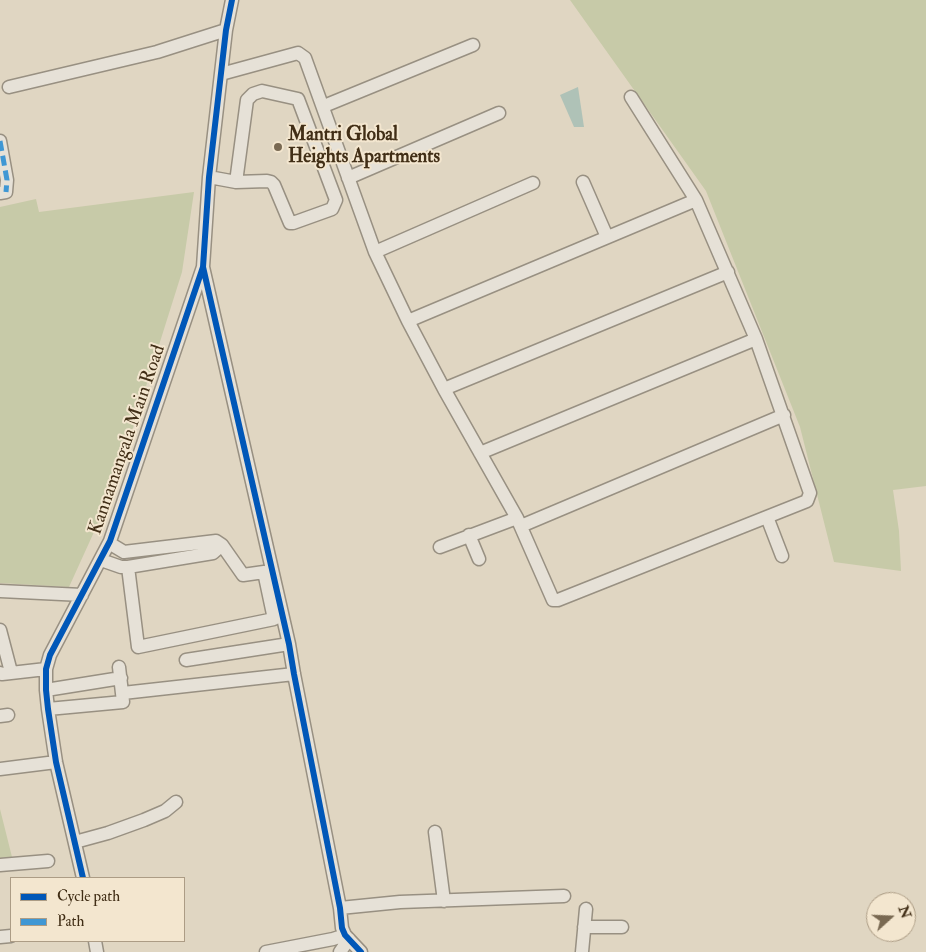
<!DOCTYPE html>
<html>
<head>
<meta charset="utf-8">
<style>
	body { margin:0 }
	#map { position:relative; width:926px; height:952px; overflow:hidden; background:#e0d6c2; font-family:"IM FELL Double Pica",serif }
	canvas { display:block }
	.legend { position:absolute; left:10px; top:877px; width:175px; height:65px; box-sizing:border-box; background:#f3e6cf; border:1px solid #ac9c85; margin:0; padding:6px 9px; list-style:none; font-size:15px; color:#412e16 }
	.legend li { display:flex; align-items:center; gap:10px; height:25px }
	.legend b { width:25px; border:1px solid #ac9c85 }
	.north { position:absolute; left:866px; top:892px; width:50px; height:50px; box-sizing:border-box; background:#f3e6cf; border:1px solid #ac9c85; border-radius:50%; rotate:70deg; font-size:14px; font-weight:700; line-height:20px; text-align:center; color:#412e16 }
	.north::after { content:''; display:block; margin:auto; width:18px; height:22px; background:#796952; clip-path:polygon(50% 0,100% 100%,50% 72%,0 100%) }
</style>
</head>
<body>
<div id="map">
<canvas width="926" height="952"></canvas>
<ul class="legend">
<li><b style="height:6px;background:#0057b8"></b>Cycle path</li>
<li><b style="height:6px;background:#3f97d4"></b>Path</li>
</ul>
<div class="north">N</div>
</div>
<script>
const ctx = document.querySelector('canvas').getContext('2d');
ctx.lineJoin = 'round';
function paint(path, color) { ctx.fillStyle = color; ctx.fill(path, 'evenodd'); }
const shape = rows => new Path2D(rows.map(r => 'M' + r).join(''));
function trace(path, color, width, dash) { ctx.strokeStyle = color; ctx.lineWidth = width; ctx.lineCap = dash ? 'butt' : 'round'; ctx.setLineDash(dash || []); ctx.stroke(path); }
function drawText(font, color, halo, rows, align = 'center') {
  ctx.font = font + ' "IM FELL Double Pica",serif'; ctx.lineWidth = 4; ctx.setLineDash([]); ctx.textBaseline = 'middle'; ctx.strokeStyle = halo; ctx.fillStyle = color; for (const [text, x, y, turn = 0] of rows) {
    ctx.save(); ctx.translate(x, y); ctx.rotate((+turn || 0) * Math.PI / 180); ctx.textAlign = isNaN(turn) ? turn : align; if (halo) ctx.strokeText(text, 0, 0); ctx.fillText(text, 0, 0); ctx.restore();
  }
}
paint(shape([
	[570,0,926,0,926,486,893,490,899,531,901,571,834,562,800,427,706,191],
	[194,192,182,272,114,488,69,587,0,583,0,207,36,199,39,212],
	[0,809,12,857,0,858]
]), '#c7caa8');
paint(shape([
	[578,87,584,127,574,127,560,95]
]), '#afc2b7');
const minor = shape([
	[221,74,298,53,305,58,375,252,408,321,444,389,517,518,553,600,558,600,807,501,810,493,756,339,696,200,408,321],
	[9,87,157,52,226,30],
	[631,97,696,200],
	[324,106,473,45],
	[0,141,7,180,6,192,0,193],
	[209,177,236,182,267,181,271,182,274,185,290,223,293,223,332,209,336,200,298,99,262,91,253,94,247,100,236,182],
	[348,178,499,113],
	[583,182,607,237],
	[375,252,533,183],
	[203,267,289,644,294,674,340,908,342,928,345,935,361,952],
	[444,389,728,272],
	[480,453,756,339],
	[767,517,782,556],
	[521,526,784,415],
	[469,535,479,559],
	[109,543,124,552,216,541,222,545,243,575,264,572,274,619,138,647,128,567],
	[440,547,517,518],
	[101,560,121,567,128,567,213,553,222,545],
	[0,591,82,595],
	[0,630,11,672],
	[186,660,289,644],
	[0,673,2,674,46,669],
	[46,690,121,678],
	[123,693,294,674],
	[48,709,123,702,119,667],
	[0,716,8,715],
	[0,769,56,762],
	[435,832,444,901],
	[75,842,108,833,144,820,165,811,176,802],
	[0,865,48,861],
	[83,878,56,762,48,709,46,690,46,669,50,655,110,541,203,267,209,177,226,30,232,0],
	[340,908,400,902,564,896],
	[584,927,622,927],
	[0,937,11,936],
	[95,941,97,952],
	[266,952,333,939,345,935],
	[340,952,349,939],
	[582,952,586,909]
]);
trace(minor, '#989082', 15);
trace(minor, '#e6e1d7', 12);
trace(shape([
	[0,141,7,180,6,192]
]), '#3f97d4', 5, [10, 5]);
trace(shape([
	[203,267,289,644,294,674,340,908,342,928,345,935,361,952],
	[83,878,56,762,48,709,46,690,46,669,50,655,110,541,203,267,209,177,226,30,232,0]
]), '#0057b8', 6);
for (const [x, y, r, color] of [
	[278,147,5,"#796952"]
]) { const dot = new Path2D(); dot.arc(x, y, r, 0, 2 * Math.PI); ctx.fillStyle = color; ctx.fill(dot); trace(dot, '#f3e6cf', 2); }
drawText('bold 19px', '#412e16', '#f3e6cf', [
	["Mantri Global",288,136],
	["Heights Apartments",288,158]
], 'left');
drawText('19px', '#412e16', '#f3e6cf', [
	["Kannamangala Main Road",128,440,-71]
]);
</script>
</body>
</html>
